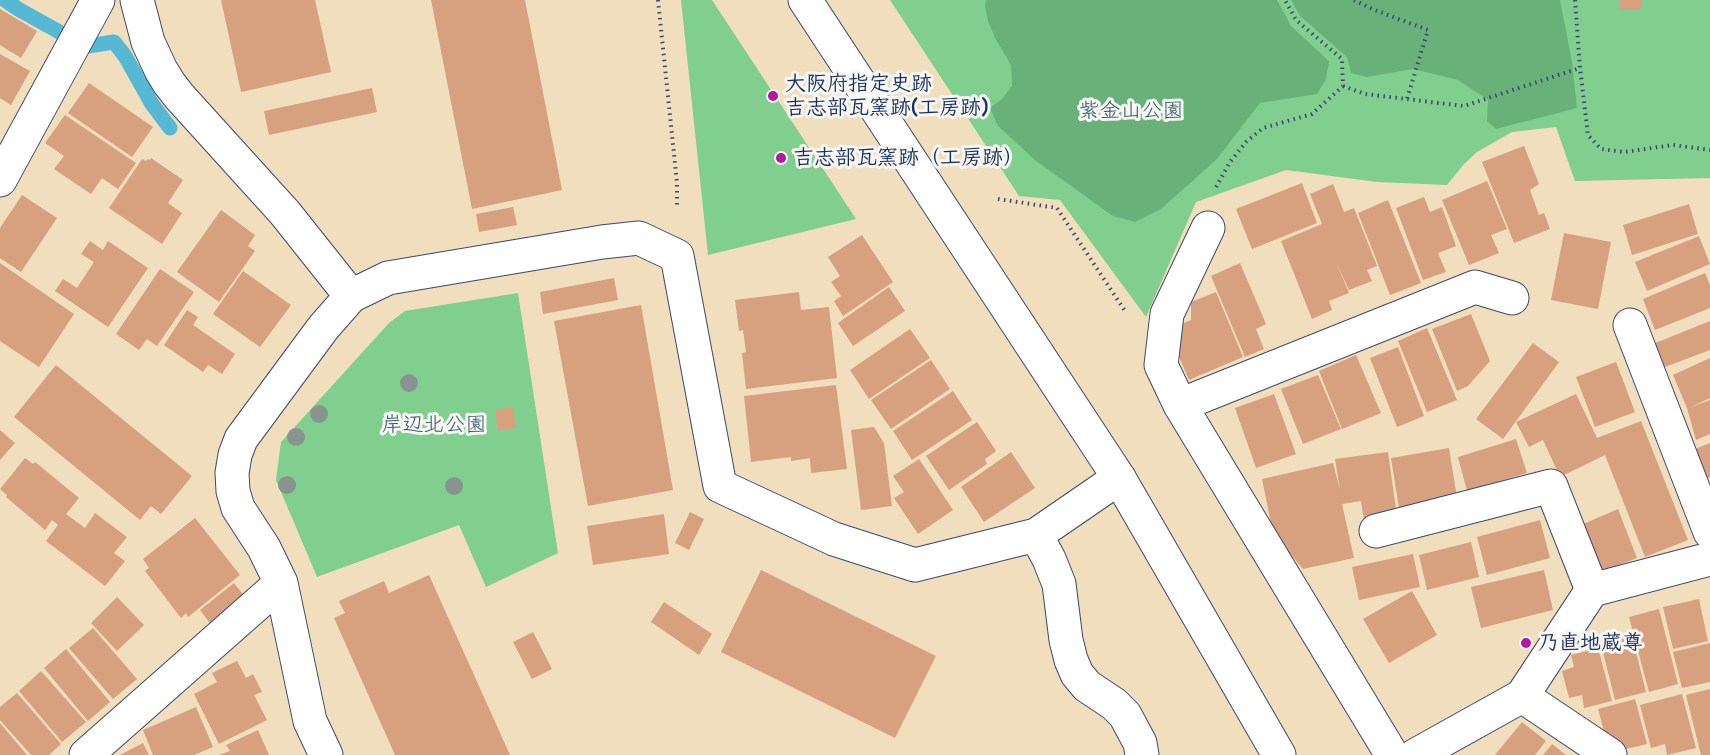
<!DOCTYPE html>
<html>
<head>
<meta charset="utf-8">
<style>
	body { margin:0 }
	canvas { display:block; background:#f0debd }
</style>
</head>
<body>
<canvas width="1710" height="755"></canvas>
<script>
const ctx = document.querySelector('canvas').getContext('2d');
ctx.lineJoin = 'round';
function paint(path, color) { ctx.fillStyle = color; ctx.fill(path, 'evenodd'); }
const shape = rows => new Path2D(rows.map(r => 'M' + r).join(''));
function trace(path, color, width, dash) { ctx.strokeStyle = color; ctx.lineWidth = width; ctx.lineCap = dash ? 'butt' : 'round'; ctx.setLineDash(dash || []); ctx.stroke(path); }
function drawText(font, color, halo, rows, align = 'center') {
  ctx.font = font + ' "Patrick Hand","Klee One",sans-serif'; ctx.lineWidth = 6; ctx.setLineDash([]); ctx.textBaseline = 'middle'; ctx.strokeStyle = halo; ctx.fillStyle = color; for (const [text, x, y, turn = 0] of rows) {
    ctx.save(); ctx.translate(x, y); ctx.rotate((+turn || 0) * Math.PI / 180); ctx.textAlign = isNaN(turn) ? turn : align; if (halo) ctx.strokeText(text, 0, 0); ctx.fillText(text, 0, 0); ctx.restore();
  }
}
paint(shape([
	[681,0,712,0,856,219,708,255],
	[890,0,1710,0,1710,178,1575,181,1556,127,1512,132,1477,152,1464,164,1447,185,1377,182,1286,170,1196,202,1146,317,1060,200,1019,196],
	[518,293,558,553,486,587,459,525,317,577,276,480,281,442,389,323,405,311]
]), '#81cf8f');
paint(shape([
	[986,0,1277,0,1291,26,1329,61,1326,79,1317,94,1260,103,1217,159,1161,209,1135,222,1113,216,1035,160,998,126,990,108,1002,99,1012,86,1011,65,995,38,988,21,985,6],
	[1291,0,1560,0,1572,62,1577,108,1496,129,1487,121,1488,100,1458,80,1413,69,1367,77,1351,73,1347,57,1300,16]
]), '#68b27a');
trace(shape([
	[5,0,18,9,63,34],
	[88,46,114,42,125,56,152,104,170,128]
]), '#56b8d4', 15);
paint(shape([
	[221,0,315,0,331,72,241,92],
	[431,0,525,0,562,190,472,209],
	[1620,0,1642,0,1641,10,1620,10],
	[0,9,37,31,21,58,0,45],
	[0,54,30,71,11,105,0,98],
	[89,83,153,127,132,157,68,113],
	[372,88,377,112,269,135,264,111],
	[65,115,136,163,118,189,102,178,91,194,54,169,64,156,45,143],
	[1524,146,1539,184,1530,190,1539,215,1544,213,1550,229,1514,243,1482,162],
	[151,158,183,180,168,203,182,213,162,244,109,208,142,159,146,161,148,159,150,160],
	[1487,181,1507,229,1491,235,1499,253,1469,265,1442,200],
	[1302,183,1317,223,1252,249,1236,209],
	[1333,184,1344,212,1354,208,1377,266,1367,270,1372,281,1349,290,1337,264,1349,293,1329,301,1332,310,1312,319,1281,241,1322,224,1310,194],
	[22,195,57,218,21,272,0,258,0,228],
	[1424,197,1430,212,1442,207,1456,246,1438,253,1446,272,1423,280,1396,208],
	[1388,200,1421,283,1390,295,1358,213],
	[1689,204,1698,234,1632,255,1623,225],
	[513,207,517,225,479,232,476,214],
	[221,210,255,235,248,246,255,251,219,302,177,272],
	[1564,233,1611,242,1598,309,1551,300],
	[862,235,893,282,843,316,834,301,841,296,831,282,840,276,828,257],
	[1699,236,1710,264,1647,291,1635,262],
	[90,241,103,250,108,241,148,268,108,327,55,291,63,279,77,288,94,262,81,254],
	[0,263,74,314,39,367,0,341],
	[1240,263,1266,324,1256,329,1264,349,1245,357,1211,276],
	[160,269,194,292,157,346,147,339,139,350,116,334],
	[243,271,291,305,260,347,213,314],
	[1705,273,1710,285,1710,308,1655,330,1643,299],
	[614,278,618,300,543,314,540,292],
	[889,287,905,311,853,346,838,323],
	[799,292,801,310,829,307,837,378,746,389,742,353,746,352,743,330,739,331,735,300],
	[1216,292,1243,357,1189,380,1172,340,1177,326,1191,320,1191,302],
	[641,305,673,490,588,506,554,321],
	[187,310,198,317,193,325,235,354,222,374,208,365,203,372,164,345],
	[1471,314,1490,361,1468,386,1457,391,1432,329],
	[1710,321,1710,350,1662,368,1653,344],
	[1427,328,1457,400,1427,412,1398,341],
	[910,329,930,358,869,399,850,370],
	[1533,343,1559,362,1503,439,1476,419],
	[1398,347,1424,416,1397,427,1370,358],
	[1356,355,1381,413,1342,429,1319,371],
	[1710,358,1710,398,1691,407,1710,400,1710,434,1696,440,1687,408,1673,375],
	[931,360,950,389,891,429,871,400],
	[1616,362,1635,412,1595,427,1576,377],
	[56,365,192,476,161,514,151,506,140,520,14,417],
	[1318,375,1341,429,1303,444,1281,389],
	[836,385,847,469,811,473,810,458,791,461,791,457,751,462,744,396],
	[953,391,972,420,912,460,893,431],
	[1274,394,1296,454,1256,468,1235,408],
	[1576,394,1597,438,1641,421,1688,540,1645,557,1605,455,1560,477,1543,440,1529,447,1516,422],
	[513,407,516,428,498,431,495,410],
	[977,422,996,451,985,459,987,464,949,490,926,456],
	[874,427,884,443,892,506,861,510,851,430],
	[0,430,15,443,0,460],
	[1516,439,1527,473,1467,491,1458,457],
	[1710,443,1710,477,1706,479,1695,449],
	[1449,448,1457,498,1399,508,1391,458],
	[1011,452,1035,488,984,522,961,487],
	[1388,452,1397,516,1364,520,1361,501,1342,504,1354,558,1303,569,1273,533,1262,479,1333,463,1340,490,1335,459],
	[25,458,33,464,35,462,79,498,66,514,85,528,95,513,127,537,114,553,125,561,105,586,46,541,58,525,52,520,45,530,6,497,7,495,0,489],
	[919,459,953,510,918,534,894,498,904,492,893,476],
	[1618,509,1637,558,1600,572,1581,525],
	[690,512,704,519,689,550,675,543],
	[664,514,669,554,593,565,587,526],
	[195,518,240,575,188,617,186,613,181,618,145,571,149,568,143,559],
	[1540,520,1550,558,1487,575,1477,537],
	[1471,542,1479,577,1427,590,1419,555],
	[1413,554,1420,587,1359,600,1352,567],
	[761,570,936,656,895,738,721,652],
	[1544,570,1553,610,1481,628,1471,587],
	[429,575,510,755,395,755,334,618,345,613,339,601,384,581,389,593],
	[234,583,247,599,213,627,200,610],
	[1412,591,1437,635,1389,663,1363,619],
	[117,597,144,625,117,651,91,623],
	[1699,599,1708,641,1673,649,1663,607],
	[664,602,712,634,699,655,651,622],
	[1659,609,1678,684,1649,692,1629,617],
	[93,628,137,679,113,699,69,648],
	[533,632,552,669,532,679,513,642],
	[1631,632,1646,692,1615,700,1600,640],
	[1710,643,1710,682,1682,688,1673,652],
	[1598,648,1612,701,1584,708,1582,695,1569,698,1562,671,1574,667,1571,655],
	[66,649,110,702,88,721,44,668],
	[237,661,246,678,253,674,262,692,254,695,267,720,219,744,194,694,217,682,212,673],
	[41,671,86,722,62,742,19,691],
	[1710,689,1710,755,1701,755,1686,695],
	[17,693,61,744,49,755,31,755,0,720,0,707],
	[1682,694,1696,748,1667,755,1665,744,1651,748,1640,705],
	[1635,699,1647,744,1622,750,1614,746,1610,733,1605,735,1598,709],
	[196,707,213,747,194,755,153,755,143,730],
	[1522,722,1546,741,1535,755,1495,755],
	[0,723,27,755,0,755],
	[258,730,269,755,219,755,230,751,226,745],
	[143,743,149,755,120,755],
	[1552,744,1566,755,1543,755]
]), '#d7a17f');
const minor = shape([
	[137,0,148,42,161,70,169,83,179,96,285,213,351,296],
	[0,180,98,0],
	[1630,325,1710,532],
	[1180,405,1161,365,1167,314,1208,228],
	[1376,531,1551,486,1592,590],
	[1036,535,1049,559,1059,584,1066,640,1071,660,1077,674,1087,686,1114,704,1125,715,1140,743,1142,755],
	[1522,696,1610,755],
	[86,755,281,583],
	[326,755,310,721,281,583,264,548,238,508,233,491,232,473,235,455,241,439,323,328,351,296,388,278,602,242,639,238,677,256,720,486,834,539,915,565,1036,535,1119,478],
	[1392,755,1180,405,1475,287,1512,298],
	[1416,755,1522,696,1592,590,1710,559]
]);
const tertiary = shape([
	[805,0,1119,478,1279,755]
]);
trace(minor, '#3b496c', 35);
trace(tertiary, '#3b496c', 35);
trace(shape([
	[658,0,677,183,677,208],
	[1354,0,1372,9,1428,30,1407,99],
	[1575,0,1580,68,1588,135,1601,149,1624,152,1673,145,1710,150],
	[1343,86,1365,94,1464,106,1580,68],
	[1216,187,1230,162,1246,142,1263,128,1312,114,1343,86,1342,59,1296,20,1285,0],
	[998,199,1057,208,1125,311]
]), '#3b496c', 4, [1.5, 4.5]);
trace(minor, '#fff', 33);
trace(tertiary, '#fff', 33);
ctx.fillStyle = '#89948f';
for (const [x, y] of [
	[409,383],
	[319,414],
	[296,437],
	[287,485],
	[454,486]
]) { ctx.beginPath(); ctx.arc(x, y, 9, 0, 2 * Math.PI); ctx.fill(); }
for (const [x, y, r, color] of [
	[773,96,6,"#b5179e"],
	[781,158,6,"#b5179e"],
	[1526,643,6,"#b5179e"]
]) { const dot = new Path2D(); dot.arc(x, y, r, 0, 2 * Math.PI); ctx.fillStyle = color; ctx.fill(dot); trace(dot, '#f6f6f2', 2); }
drawText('bold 21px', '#1b2f5e', '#f6f6f2', [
	["大阪府指定史跡",785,84],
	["吉志部瓦窯跡(工房跡)",785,108],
	["吉志部瓦窯跡（工房跡）",793,158],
	["乃直地蔵尊",1538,643]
], 'left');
drawText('21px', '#34576a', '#f6f6f2', [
	["紫金山公園",1131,111],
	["岸辺北公園",434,425]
]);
</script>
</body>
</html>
